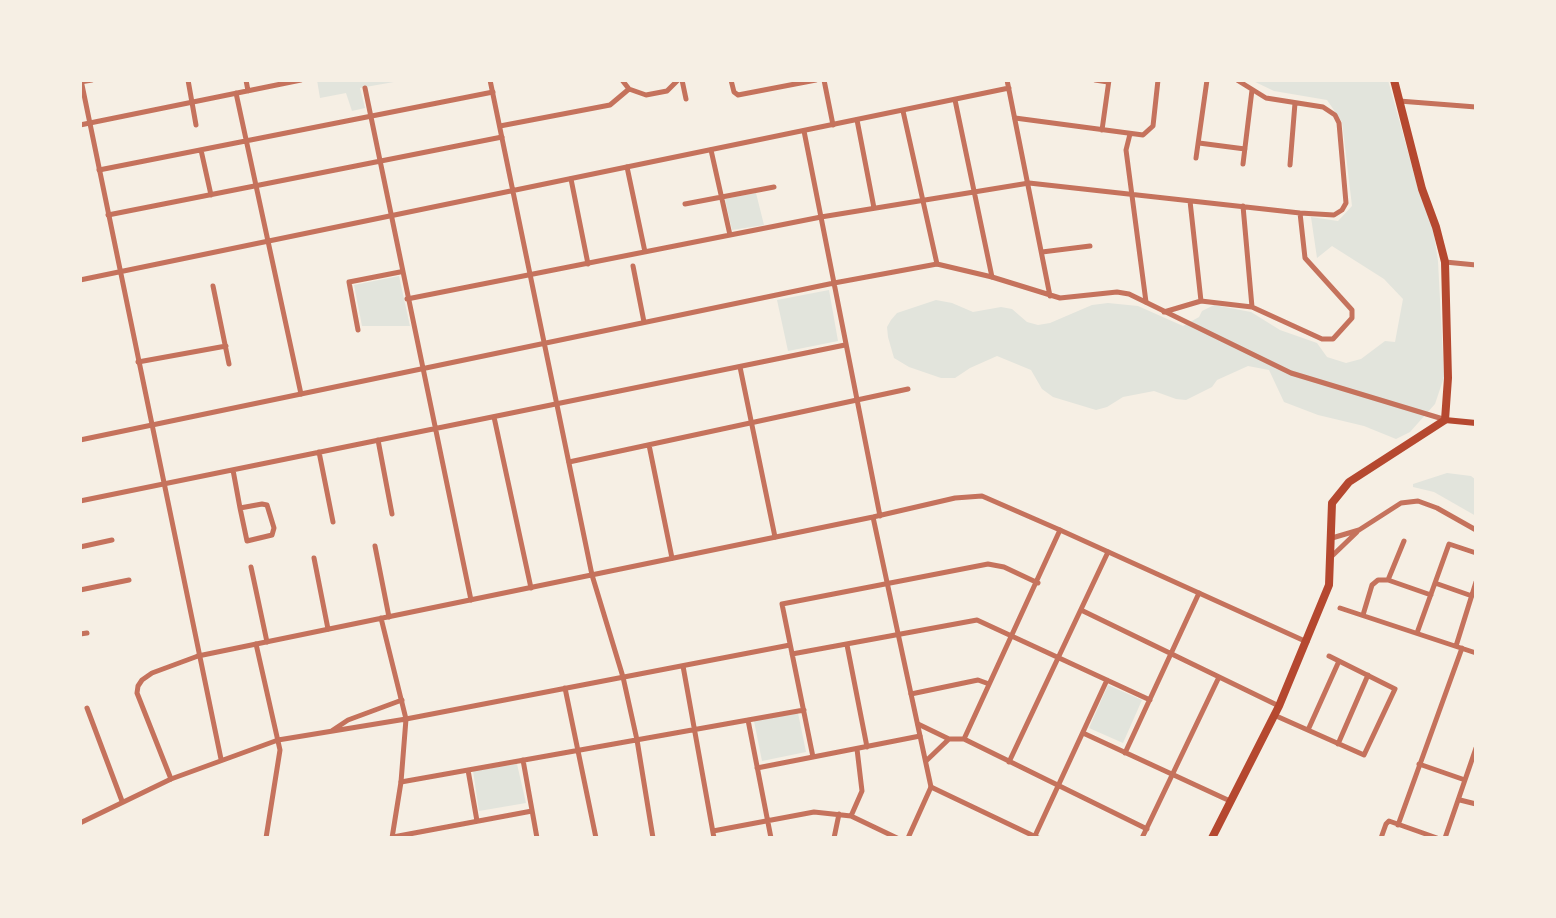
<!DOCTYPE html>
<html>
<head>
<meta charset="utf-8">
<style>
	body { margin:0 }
	#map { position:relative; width:1556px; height:918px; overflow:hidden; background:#f6efe4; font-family:"PT Sans Narrow",sans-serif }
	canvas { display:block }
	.frame { position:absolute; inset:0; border:82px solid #f6efe4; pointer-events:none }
</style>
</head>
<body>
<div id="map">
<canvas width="1556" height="918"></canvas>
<div class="frame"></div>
</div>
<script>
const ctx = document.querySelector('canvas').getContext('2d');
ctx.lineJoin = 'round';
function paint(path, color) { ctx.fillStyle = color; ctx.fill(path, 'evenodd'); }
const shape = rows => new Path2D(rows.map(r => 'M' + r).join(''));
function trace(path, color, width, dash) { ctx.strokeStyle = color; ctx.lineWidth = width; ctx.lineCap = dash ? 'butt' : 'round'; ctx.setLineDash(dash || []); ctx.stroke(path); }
paint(shape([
	[317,80,405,80,360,88,365,108,352,111,346,93,320,98],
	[1251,80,1388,80,1418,188,1433,228,1438,261,1444,377,1435,404,1410,432,1396,439,1364,426,1318,415,1284,402,1269,370,1248,366,1217,380,1212,387,1186,400,1176,399,1154,391,1123,397,1107,407,1096,410,1053,397,1042,389,1031,370,997,356,970,368,955,378,941,378,909,367,894,358,888,337,887,327,891,320,897,313,936,300,952,303,973,312,1001,307,1012,309,1027,322,1038,325,1050,323,1092,305,1108,303,1138,306,1183,326,1199,317,1202,311,1214,305,1251,312,1280,330,1317,343,1327,357,1346,363,1361,359,1385,341,1395,342,1403,299,1384,279,1332,246,1317,258,1311,217,1338,221,1352,206,1342,122,1327,100,1274,91],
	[756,193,764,225,732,230,725,199],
	[399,276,410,326,362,326,354,285],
	[829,290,838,341,788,351,777,300],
	[1447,473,1471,476,1476,480,1476,516,1434,492,1413,487,1413,484],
	[1108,685,1142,700,1123,743,1089,728],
	[798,713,806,752,762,761,754,721],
	[517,764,526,803,479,811,473,771]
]), '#e2e4dc');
trace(shape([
	[188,80,196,125],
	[246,80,248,91],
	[622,80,629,89,646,95,667,91,678,80],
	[682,80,686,99],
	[731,80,734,92,738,95,816,80],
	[824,80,833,125],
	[1095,80,1108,82],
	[80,82,92,80],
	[365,88,471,600],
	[236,93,301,394],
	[955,100,992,277],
	[1399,101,1476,107],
	[903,111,937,264],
	[1015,118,1143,135,1153,126,1158,80],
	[857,120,874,208],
	[80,125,301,80],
	[500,126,610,105,629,89],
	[1102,130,1109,80],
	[1130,134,1126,150,1146,302],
	[1199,143,1245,149],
	[201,150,211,195],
	[711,150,730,235],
	[1196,158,1207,80],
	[1243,164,1252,90],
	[1290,165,1295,103],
	[627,167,645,252],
	[99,170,493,92],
	[571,179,588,264],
	[1190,201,1201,301],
	[685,204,774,187],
	[1243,206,1252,307],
	[108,215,502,137],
	[1042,252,1090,246],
	[1445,262,1476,265],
	[633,266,644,322],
	[213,286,229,364],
	[407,299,821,217,1029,183,1300,213,1334,215,1342,210,1346,203,1339,123,1335,115,1323,107,1266,98,1237,80],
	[1164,312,1201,301,1252,307,1322,339,1333,339,1352,318,1352,310,1305,258,1300,213],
	[358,330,349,282,400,272],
	[138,362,226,346],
	[740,367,775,537],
	[494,417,531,588],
	[378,440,392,514],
	[649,445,672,558],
	[319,452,333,522],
	[569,462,908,389],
	[233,470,240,508,247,541,272,535,274,528,267,505,262,504,240,508],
	[80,501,845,345],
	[1332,538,1359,530,1401,503,1418,501,1437,508,1476,530],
	[375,546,389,617],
	[80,547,112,540],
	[1332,556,1357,532],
	[314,558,328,629],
	[251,567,267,642],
	[592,575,623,677,637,740,653,838],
	[1388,580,1404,541],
	[1435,583,1472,596],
	[80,590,129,580],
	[1340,608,1476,653],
	[1081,610,1279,706],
	[1363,615,1372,585,1378,580,1388,580,1431,595],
	[1417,633,1449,544,1476,553],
	[80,634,87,633],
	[256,644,280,750,266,838],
	[847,645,867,747],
	[1456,646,1476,582],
	[792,654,977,620,1150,700],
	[683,666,714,838],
	[565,688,596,838],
	[911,694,978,680,989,684],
	[87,708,122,801],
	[1274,715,1364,755,1395,689,1329,656],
	[406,719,790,645],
	[748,720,771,838],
	[918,724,949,739],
	[333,730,348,720,402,700],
	[1308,730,1339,661],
	[1083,733,1230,801],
	[964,739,1060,530],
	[1338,744,1368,675],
	[1125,753,1199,593],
	[813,757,782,604,988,564,1004,567,1038,583],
	[523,760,537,838],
	[926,761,949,739,964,739,1147,829],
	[1009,762,1108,552],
	[1419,764,1465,780],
	[757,768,920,736],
	[468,770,477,821],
	[171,779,137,693,138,686,142,680,152,673,198,656],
	[401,782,804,710],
	[1460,800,1476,804],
	[851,816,862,791,857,749],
	[1398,825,1462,648],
	[713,831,814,812,851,816,897,838],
	[393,837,532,811],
	[834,838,839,814],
	[908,838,931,787,1038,838],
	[1034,838,1107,680],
	[1142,838,1219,677],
	[1381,838,1386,824,1389,821,1437,838],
	[1445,838,1476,748]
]), '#c5725c', 5);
trace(shape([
	[81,80,221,759],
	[490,80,592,575],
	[1007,80,1050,296],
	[804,131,880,516],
	[80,280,1009,88],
	[80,440,834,283,937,264,992,277,1060,298,1117,292,1129,294,1291,373,1443,419],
	[873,517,931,787],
	[381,618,406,719,401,782,392,838],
	[198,656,873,517,955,498,982,496,1060,530,1307,642],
	[80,823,171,779,278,740,406,719]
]), '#c5725c', 5);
trace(shape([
	[1445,420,1476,423]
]), '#b5482f', 6);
trace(shape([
	[1212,838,1279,706,1329,585,1332,503,1349,482,1445,420,1448,378,1445,262,1436,227,1422,189,1394,80]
]), '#b5482f', 8);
</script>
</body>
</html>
